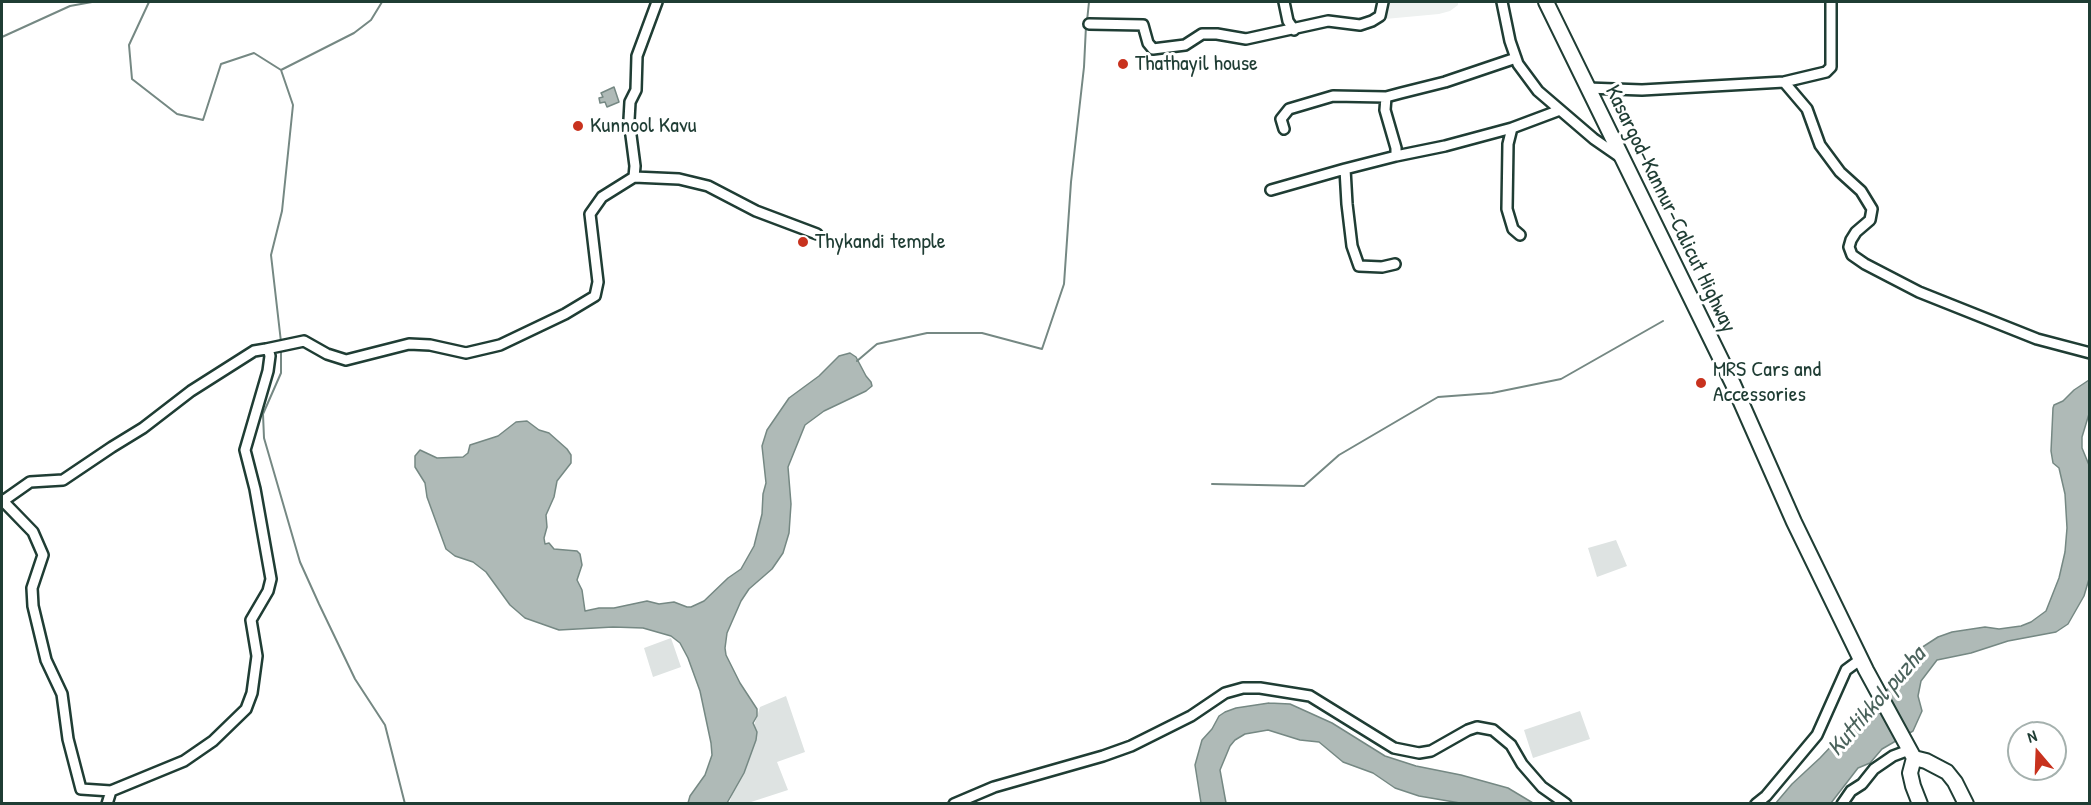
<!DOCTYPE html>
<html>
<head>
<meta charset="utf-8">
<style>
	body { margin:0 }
	#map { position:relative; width:2091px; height:805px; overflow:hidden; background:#fff; font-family:"Patrick Hand",sans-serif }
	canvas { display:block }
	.frame { position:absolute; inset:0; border:3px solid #1f3d34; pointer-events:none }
	.north { position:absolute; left:2007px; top:721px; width:60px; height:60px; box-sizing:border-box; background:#fff; border:2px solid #a5b1ae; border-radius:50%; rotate:341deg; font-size:16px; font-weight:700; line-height:24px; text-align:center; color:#1f3d34 }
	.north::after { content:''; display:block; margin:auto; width:21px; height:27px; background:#c8321e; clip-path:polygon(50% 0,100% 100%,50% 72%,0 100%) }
</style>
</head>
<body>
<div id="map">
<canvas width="2091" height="805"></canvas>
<div class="frame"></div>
<div class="north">N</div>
</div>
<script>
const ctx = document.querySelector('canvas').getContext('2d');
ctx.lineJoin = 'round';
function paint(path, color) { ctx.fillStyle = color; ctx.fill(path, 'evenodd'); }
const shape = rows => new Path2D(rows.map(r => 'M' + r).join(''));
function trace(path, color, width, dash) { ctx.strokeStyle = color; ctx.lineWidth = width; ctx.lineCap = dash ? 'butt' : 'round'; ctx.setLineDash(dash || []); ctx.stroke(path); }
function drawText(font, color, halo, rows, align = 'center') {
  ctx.font = font + ' "Patrick Hand",sans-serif'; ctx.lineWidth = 6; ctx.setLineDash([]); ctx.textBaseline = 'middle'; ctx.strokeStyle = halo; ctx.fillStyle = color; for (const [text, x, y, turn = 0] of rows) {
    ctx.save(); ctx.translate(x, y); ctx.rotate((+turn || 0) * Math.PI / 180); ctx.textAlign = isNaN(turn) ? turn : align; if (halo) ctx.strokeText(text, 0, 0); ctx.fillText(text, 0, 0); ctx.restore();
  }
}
paint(shape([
	[1388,2,1458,2,1458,5,1450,11,1439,14,1385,19]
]), '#eef1f0');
paint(shape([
	[1616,540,1627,566,1597,577,1588,548],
	[671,638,681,667,653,677,644,648],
	[786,696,805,752,777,762,788,790,748,803,729,804,760,707],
	[1580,711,1590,739,1533,758,1524,730]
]), '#dee3e2');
const water = shape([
	[614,87,619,102,607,107,605,102,600,103,599,98,603,97,601,93,614,87],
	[850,353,856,357,866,376,871,382,872,386,866,391,824,411,805,425,788,467,791,504,789,533,783,553,772,569,749,589,741,601,727,633,725,648,726,655,740,683,757,709,757,716,753,723,757,732,756,740,744,773,727,803,688,803,690,796,705,775,712,755,711,743,700,691,688,658,680,643,671,636,643,628,613,627,559,630,525,618,510,605,486,572,473,562,455,556,446,549,427,497,425,483,415,467,415,456,420,450,437,458,463,457,468,453,470,445,498,436,516,422,527,421,539,430,549,433,567,449,571,455,571,463,557,481,554,497,546,515,547,527,544,538,545,544,549,543,554,549,577,551,580,554,582,565,577,580,582,590,585,611,599,608,614,608,647,601,659,604,674,602,687,607,691,607,704,601,728,578,741,569,754,546,762,514,763,494,766,483,762,446,767,430,789,398,819,376,839,356,850,353],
	[2089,380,2089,414,2082,437,2082,448,2089,465,2089,579,2084,596,2068,624,2056,632,2008,641,1971,653,1937,660,1921,681,1918,696,1922,711,1913,731,1882,749,1870,763,1858,768,1831,803,1775,804,1792,784,1820,758,1872,703,1897,681,1913,656,1921,648,1938,637,1952,632,1985,627,1999,629,2021,626,2031,622,2046,611,2059,578,2065,552,2067,528,2065,494,2059,468,2053,463,2051,451,2053,408,2054,405,2063,401,2074,390,2089,380],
	[1269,703,1290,704,1332,723,1385,756,1416,766,1461,775,1508,788,1533,803,1460,803,1419,796,1395,788,1373,773,1343,762,1319,742,1300,740,1268,730,1245,734,1235,740,1230,746,1220,770,1226,803,1201,803,1195,765,1202,740,1212,729,1219,716,1225,712,1236,708,1269,703]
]);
paint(water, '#afbab7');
trace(water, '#758883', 1.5);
trace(shape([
	[149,2,129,45,132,79,177,114,203,120,221,64,254,53,281,70,293,105,282,211,271,255,281,342],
	[1087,21,1089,2],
	[2,37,70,6,92,2],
	[281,70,354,33,371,20,382,2],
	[281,347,281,373,263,414,264,438,300,562,319,604,355,679,385,725,405,804],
	[857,361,877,344,927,333,982,333,1042,349,1064,284,1071,182,1084,67,1086,26],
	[1212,484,1304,486,1339,455,1438,397,1492,393,1561,379,1663,321]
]), '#758883', 2);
const minor = shape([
	[1284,2,1288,21,1294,30],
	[1502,2,1510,41,1518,64,1538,91,1594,139,1620,157],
	[1089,24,1143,25,1148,43,1153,49,1185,45,1202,34,1217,34,1246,39,1328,21,1360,25,1372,21,1380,16,1383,2],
	[1784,82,1807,109,1820,145,1840,172,1861,191,1872,209,1870,220,1856,232,1851,240,1849,247,1852,255,1865,264,1919,292,2037,339,2090,353],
	[1587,88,1642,90,1784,82,1826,72,1831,67,1831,2],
	[1386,97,1385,110,1396,148,1396,156,1345,169,1347,204,1352,246,1359,266,1382,267,1395,264],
	[1284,129,1281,119,1289,109,1333,96,1386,97,1401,93,1445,82,1516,58],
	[1396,156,1445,146,1512,128],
	[634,177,679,179,708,186,756,211,817,234],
	[1271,190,1345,169],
	[1520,235,1513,229,1507,209,1508,144,1512,128,1560,110],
	[266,349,304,341,327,354,346,360,409,344,430,345,466,353,500,345,565,314,595,296,598,282,590,214,602,197,634,177,635,166,629,120,630,102,636,90,637,56,657,2],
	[2,500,33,532,43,555,32,588,33,606,46,660,62,694,68,739,81,789,111,791,184,761,213,741,246,709,252,693,257,656,251,620,268,591,271,579,255,489,245,450,268,371,270,356,269,352,266,349,254,351,191,391,143,428,112,447,63,480,30,482,3,501],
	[107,804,111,791],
	[954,804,994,787,1103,756,1131,746,1191,716,1225,693,1243,688,1260,688,1310,696,1394,748,1419,753,1431,751,1468,730,1477,727,1493,730,1511,745,1522,764,1542,787,1566,804],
	[1756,804,1766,796,1817,735,1846,670,1861,659],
	[1842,804,1851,791,1862,784,1874,769,1893,756,1909,750]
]);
const highway = shape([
	[1546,2,1733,384,1794,522,1866,670,1914,758,1926,761,1947,772,1955,782,1966,804],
	[1914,758,1910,773,1913,786,1920,804]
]);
trace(minor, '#1f3d34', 14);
trace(highway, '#1f3d34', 18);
trace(minor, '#fff', 9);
trace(highway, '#fff', 14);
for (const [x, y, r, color] of [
	[1123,64,6,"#c8321e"],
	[578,126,6,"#c8321e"],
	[803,242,6,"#c8321e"],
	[1701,383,6,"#c8321e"]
]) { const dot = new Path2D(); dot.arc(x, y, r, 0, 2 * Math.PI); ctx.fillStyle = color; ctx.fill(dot); trace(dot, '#fff', 2); }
drawText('22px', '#1f3d34', '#fff', [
	["Thathayil house",1135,64],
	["Kunnool Kavu",590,126],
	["Thykandi temple",815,242],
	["MRS Cars and",1713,370],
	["Accessories",1713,395]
], 'left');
drawText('22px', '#1f3d34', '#fff', [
	["Kasargod-Kannur-Calicut Highway",1670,209,64]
]);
drawText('italic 24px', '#4a625b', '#fff', [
	["Kuttikkol puzha",1877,702,-49]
]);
</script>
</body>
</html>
